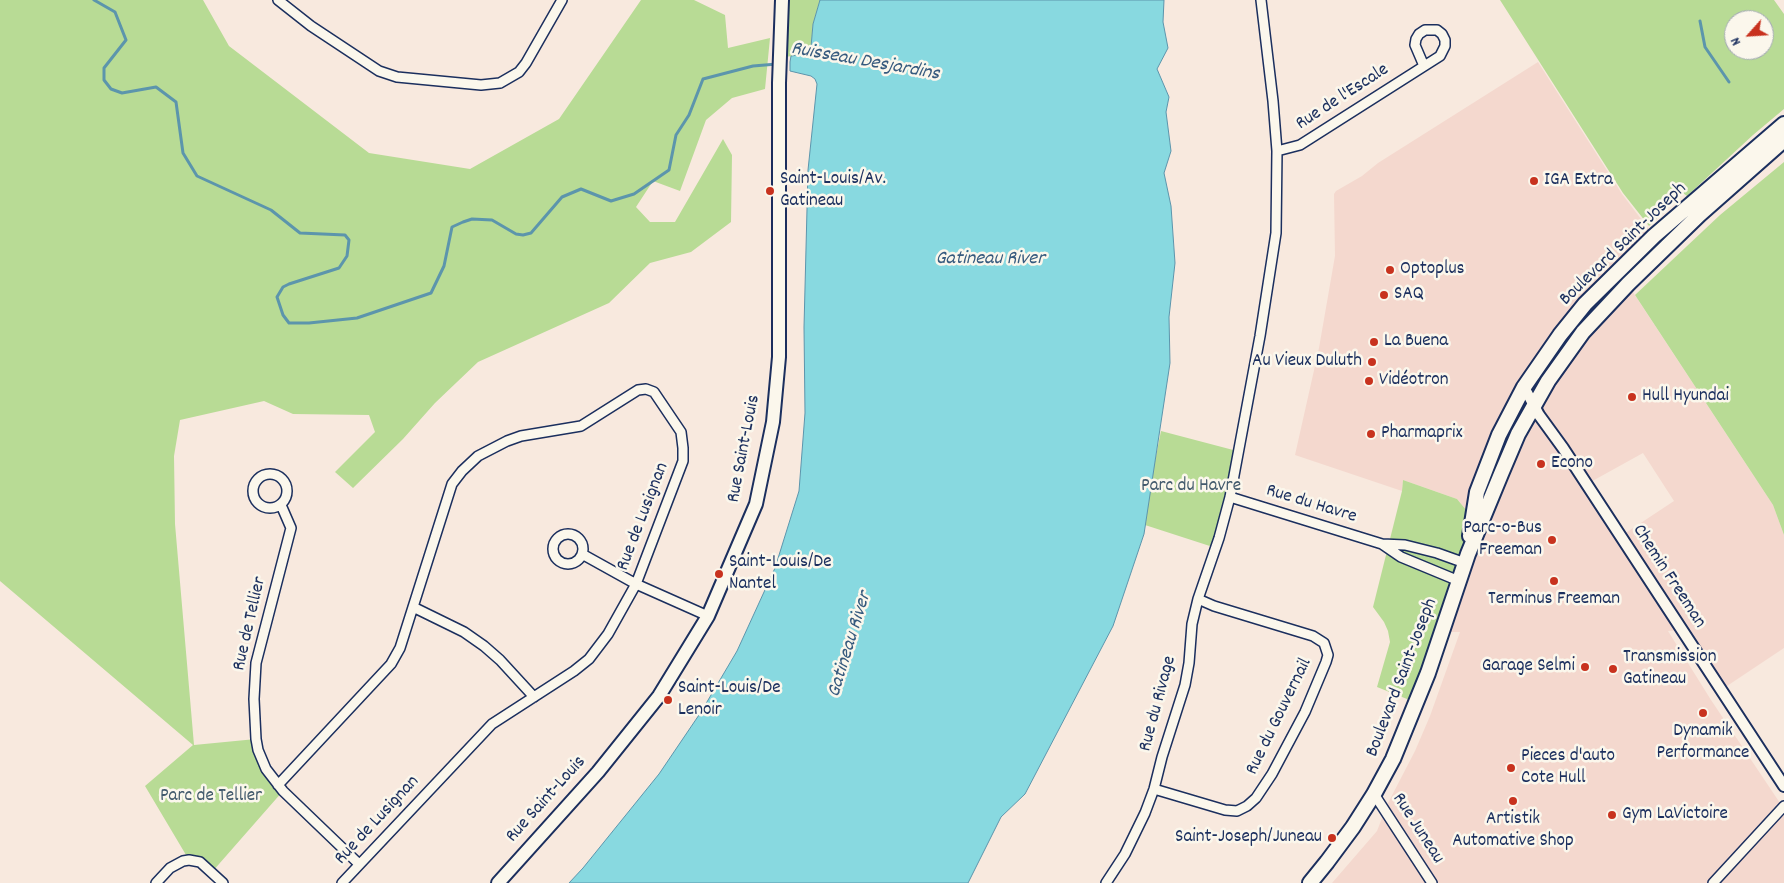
<!DOCTYPE html>
<html>
<head>
<meta charset="utf-8">
<style>
	body { margin:0 }
	#map { position:relative; width:1784px; height:883px; overflow:hidden; background:#f8e9de; font-family:Dekko,sans-serif }
	canvas { display:block }
	.north { position:absolute; left:1724px; top:10px; width:50px; height:50px; box-sizing:border-box; background:#fbf7ec; border:1px solid #a1a7b3; border-radius:50%; rotate:244deg; font-size:14px; font-weight:700; line-height:20px; text-align:center; color:#1b2f5e }
	.north::after { content:''; display:block; margin:auto; width:18px; height:22px; background:#c8321e; clip-path:polygon(50% 0,100% 100%,50% 72%,0 100%) }
</style>
</head>
<body>
<div id="map">
<canvas width="1784" height="883"></canvas>
<div class="north">N</div>
</div>
<script>
const ctx = document.querySelector('canvas').getContext('2d');
ctx.lineJoin = 'round';
function paint(path, color) { ctx.fillStyle = color; ctx.fill(path, 'evenodd'); }
const shape = rows => new Path2D(rows.map(r => 'M' + r).join(''));
function trace(path, color, width, dash) { ctx.strokeStyle = color; ctx.lineWidth = width; ctx.lineCap = dash ? 'butt' : 'round'; ctx.setLineDash(dash || []); ctx.stroke(path); }
function drawText(font, color, halo, rows, align = 'center') {
  ctx.font = font + ' Dekko,sans-serif'; ctx.lineWidth = 5; ctx.setLineDash([]); ctx.textBaseline = 'middle'; ctx.strokeStyle = halo; ctx.fillStyle = color; for (const [text, x, y, turn = 0] of rows) {
    ctx.save(); ctx.translate(x, y); ctx.rotate((+turn || 0) * Math.PI / 180); ctx.textAlign = isNaN(turn) ? turn : align; if (halo) ctx.strokeText(text, 0, 0); ctx.fillText(text, 0, 0); ctx.restore();
  }
}
paint(shape([
	[1538,62,1622,194,1654,236,1619,271,1773,505,1784,535,1784,648,1721,690,1682,630,1668,631,1711,700,1784,809,1784,883,1332,883,1377,831,1387,805,1415,751,1430,716,1460,632,1442,632,1472,517,1457,499,1403,480,1402,491,1295,455,1319,348,1335,256,1334,194,1336,191,1362,176,1378,163],
	[1643,453,1674,501,1621,536,1587,484]
]), '#f4d8ce');
paint(shape([
	[0,0,203,0,229,46,369,153,470,169,559,119,641,0,694,0,725,15,728,48,770,38,765,89,732,98,706,120,680,191,653,181,636,207,650,222,675,222,723,139,732,155,731,222,691,252,650,263,609,303,478,362,435,403,403,439,353,488,335,472,375,432,369,415,293,414,264,401,180,420,174,456,175,524,194,745,256,739,258,750,283,791,212,872,189,860,145,786,193,745,0,581],
	[787,0,820,0,813,24,811,47,798,55,785,57],
	[1500,0,1774,0,1784,14,1784,109,1753,135,1687,196,1683,193,1649,226,1623,193],
	[1734,20,1764,20,1764,50,1734,50],
	[1784,162,1784,535,1773,505,1635,295,1720,215],
	[1161,431,1237,451,1216,548,1145,525,1153,471],
	[1403,480,1457,499,1472,517,1468,554,1417,703,1377,687,1390,642,1388,631,1384,622,1373,607,1402,491]
]), '#b8db95');
const water = shape([
	[820,0,1164,0,1163,22,1168,48,1157,69,1169,97,1166,112,1171,151,1164,173,1171,206,1175,263,1169,317,1170,363,1144,534,1113,626,1025,794,1001,817,968,883,569,883,583,868,659,774,701,712,737,651,775,568,799,491,805,413,804,327,808,170,817,84,815,79,811,76,790,71,790,62,791,56,798,55,811,47,813,24,820,0]
]);
paint(water, '#88d9e0');
trace(water, '#5c95ac', 1);
trace(shape([
	[94,0,115,12,126,40,104,68,104,80,111,89,122,93,156,87,176,102,183,153,197,176,271,210,300,233,345,235,349,240,347,256,339,268,289,284,283,287,277,297,283,315,289,323,309,323,357,318,431,293,444,266,452,227,463,222,472,219,492,220,516,234,523,235,531,233,562,197,581,189,611,201,634,194,669,170,676,135,689,115,703,79,753,66,777,64],
	[1700,21,1705,47,1729,82]
]), '#5c95ac', 3);
const minor = shape([
	[278,0,311,26,379,71,397,77,481,85,500,83,519,72,526,63,562,0],
	[1277,151,1300,145,1440,56,1445,46,1445,40,1442,34,1437,30,1425,30,1419,34,1416,39,1415,45,1424,66],
	'253 491a17 17 0 1 1 34 0a17 17 0 1 1-34 0Z',
	[1230,497,1382,544,1405,545,1437,553,1465,563],
	[281,505,291,528,256,663,254,699,256,739,258,750,266,769,283,791,359,864],
	'553 549a15 15 0 1 1 30 0a15 15 0 1 1-30 0Z',
	[1382,544,1401,557,1459,581],
	[582,554,636,584,708,616],
	[413,607,464,632,484,646,500,660,534,697],
	[278,785,391,664,400,648,452,484,462,471,478,456,507,441,521,436,581,426,638,390,646,389,654,392,681,432,683,448,683,461,636,584,608,634,589,659,574,671,492,724,342,883],
	[1154,789,1225,810,1237,811,1247,806,1256,798,1272,774,1305,712,1326,662,1328,655,1324,643,1313,636,1214,606,1198,599],
	[1374,794,1432,883],
	[156,883,170,868,183,861,189,860,200,862,223,883],
	[1106,883,1125,854,1145,813,1154,789,1162,757,1185,685,1189,663,1192,624,1198,599,1219,538,1230,497,1260,336,1276,233,1277,151,1273,101,1261,0],
	[1713,883,1784,806]
]);
const tertiary = shape([
	[1524,387,1539,415,1563,448,1784,786]
]);
const secondary = shape([
	[498,883,598,772,659,696,708,616,756,504,773,422,779,357,779,83,782,0]
]);
const primary = shape([
	[1470,536,1477,492,1499,435,1524,387,1560,335,1585,304,1654,236,1784,124],
	[1310,883,1327,862,1353,827,1374,794,1393,759,1428,673,1468,554,1501,474,1518,434,1548,381,1583,332,1628,284,1699,215,1784,140]
]);
trace(minor, '#1b2f5e', 12);
trace(tertiary, '#1b2f5e', 14);
trace(secondary, '#1b2f5e', 16);
trace(primary, '#1b2f5e', 18);
trace(minor, '#fbf7ec', 9);
trace(tertiary, '#fbf7ec', 10);
trace(secondary, '#fbf7ec', 12);
trace(primary, '#fbf7ec', 14);
for (const [x, y, r, color] of [
	[1534,181,5,"#c8321e"],
	[770,191,5,"#c8321e"],
	[1390,270,5,"#c8321e"],
	[1384,295,5,"#c8321e"],
	[1374,342,5,"#c8321e"],
	[1372,362,5,"#c8321e"],
	[1369,381,5,"#c8321e"],
	[1632,397,5,"#c8321e"],
	[1371,434,5,"#c8321e"],
	[1541,464,5,"#c8321e"],
	[1552,540,5,"#c8321e"],
	[719,574,5,"#c8321e"],
	[1554,581,5,"#c8321e"],
	[1585,667,5,"#c8321e"],
	[1613,669,5,"#c8321e"],
	[668,700,5,"#c8321e"],
	[1703,713,5,"#c8321e"],
	[1511,768,5,"#c8321e"],
	[1513,801,5,"#c8321e"],
	[1612,815,5,"#c8321e"],
	[1332,838,5,"#c8321e"]
]) { const dot = new Path2D(); dot.arc(x, y, r, 0, 2 * Math.PI); ctx.fillStyle = color; ctx.fill(dot); trace(dot, '#fbf7ec', 2); }
drawText('19px', '#1b2f5e', '#fbf7ec', [
	["Rue de l'Escale",1343,98,-33],
	["Boulevard Saint-Joseph",1624,245,-44],
	["Rue Saint-Louis",745,449,-79],
	["Rue du Havre",1311,505,17],
	["Rue de Lusignan",644,517,-69],
	["Chemin Freeman",1668,577,57],
	["Rue de Tellier",251,624,-77],
	["Boulevard Saint-Joseph",1403,678,-69],
	["Rue du Rivage",1159,704,-75],
	["Rue du Gouvernail",1280,717,-64],
	["Rue Saint-Louis",547,800,-48],
	["Rue de Lusignan",378,821,-47],
	["Rue Juneau",1417,829,57]
]);
drawText('19px', '#1b2f5e', '#fbf7ec', [
	["Saint-Louis/Av.",780,180],
	["Gatineau",780,202],
	["IGA Extra",1544,181],
	["Optoplus",1400,270],
	["SAQ",1394,295],
	["La Buena",1384,342],
	["Au Vieux Duluth",1362,362,"right"],
	["Vidéotron",1379,381],
	["Hull Hyundai",1642,397],
	["Pharmaprix",1381,434],
	["Econo",1551,464],
	["Parc-o-Bus",1542,529,"right"],
	["Freeman",1542,551,"right"],
	["Saint-Louis/De",729,563],
	["Nantel",729,585],
	["Terminus Freeman",1554,600,"center"],
	["Transmission",1623,658],
	["Gatineau",1623,680],
	["Garage Selmi",1575,667,"right"],
	["Saint-Louis/De",678,689],
	["Lenoir",678,711],
	["Dynamik",1703,732,"center"],
	["Performance",1703,754,"center"],
	["Pieces d'auto",1521,757],
	["Cote Hull",1521,779],
	["Gym LaVictoire",1622,815],
	["Artistik",1513,820,"center"],
	["Automative Shop",1513,842,"center"],
	["Saint-Joseph/Juneau",1322,838,"right"]
], 'left');
drawText('19px', '#425a6c', '#fbf7ec', [
	["Parc du Havre",1191,487],
	["Parc de Tellier",211,797]
]);
drawText('italic 20px', '#365a7e', '#fbf7ec', [
	["Ruisseau Desjardins",865,63,10],
	["Gatineau River",990,260],
	["Gatineau River",851,645,-73]
]);
</script>
</body>
</html>
